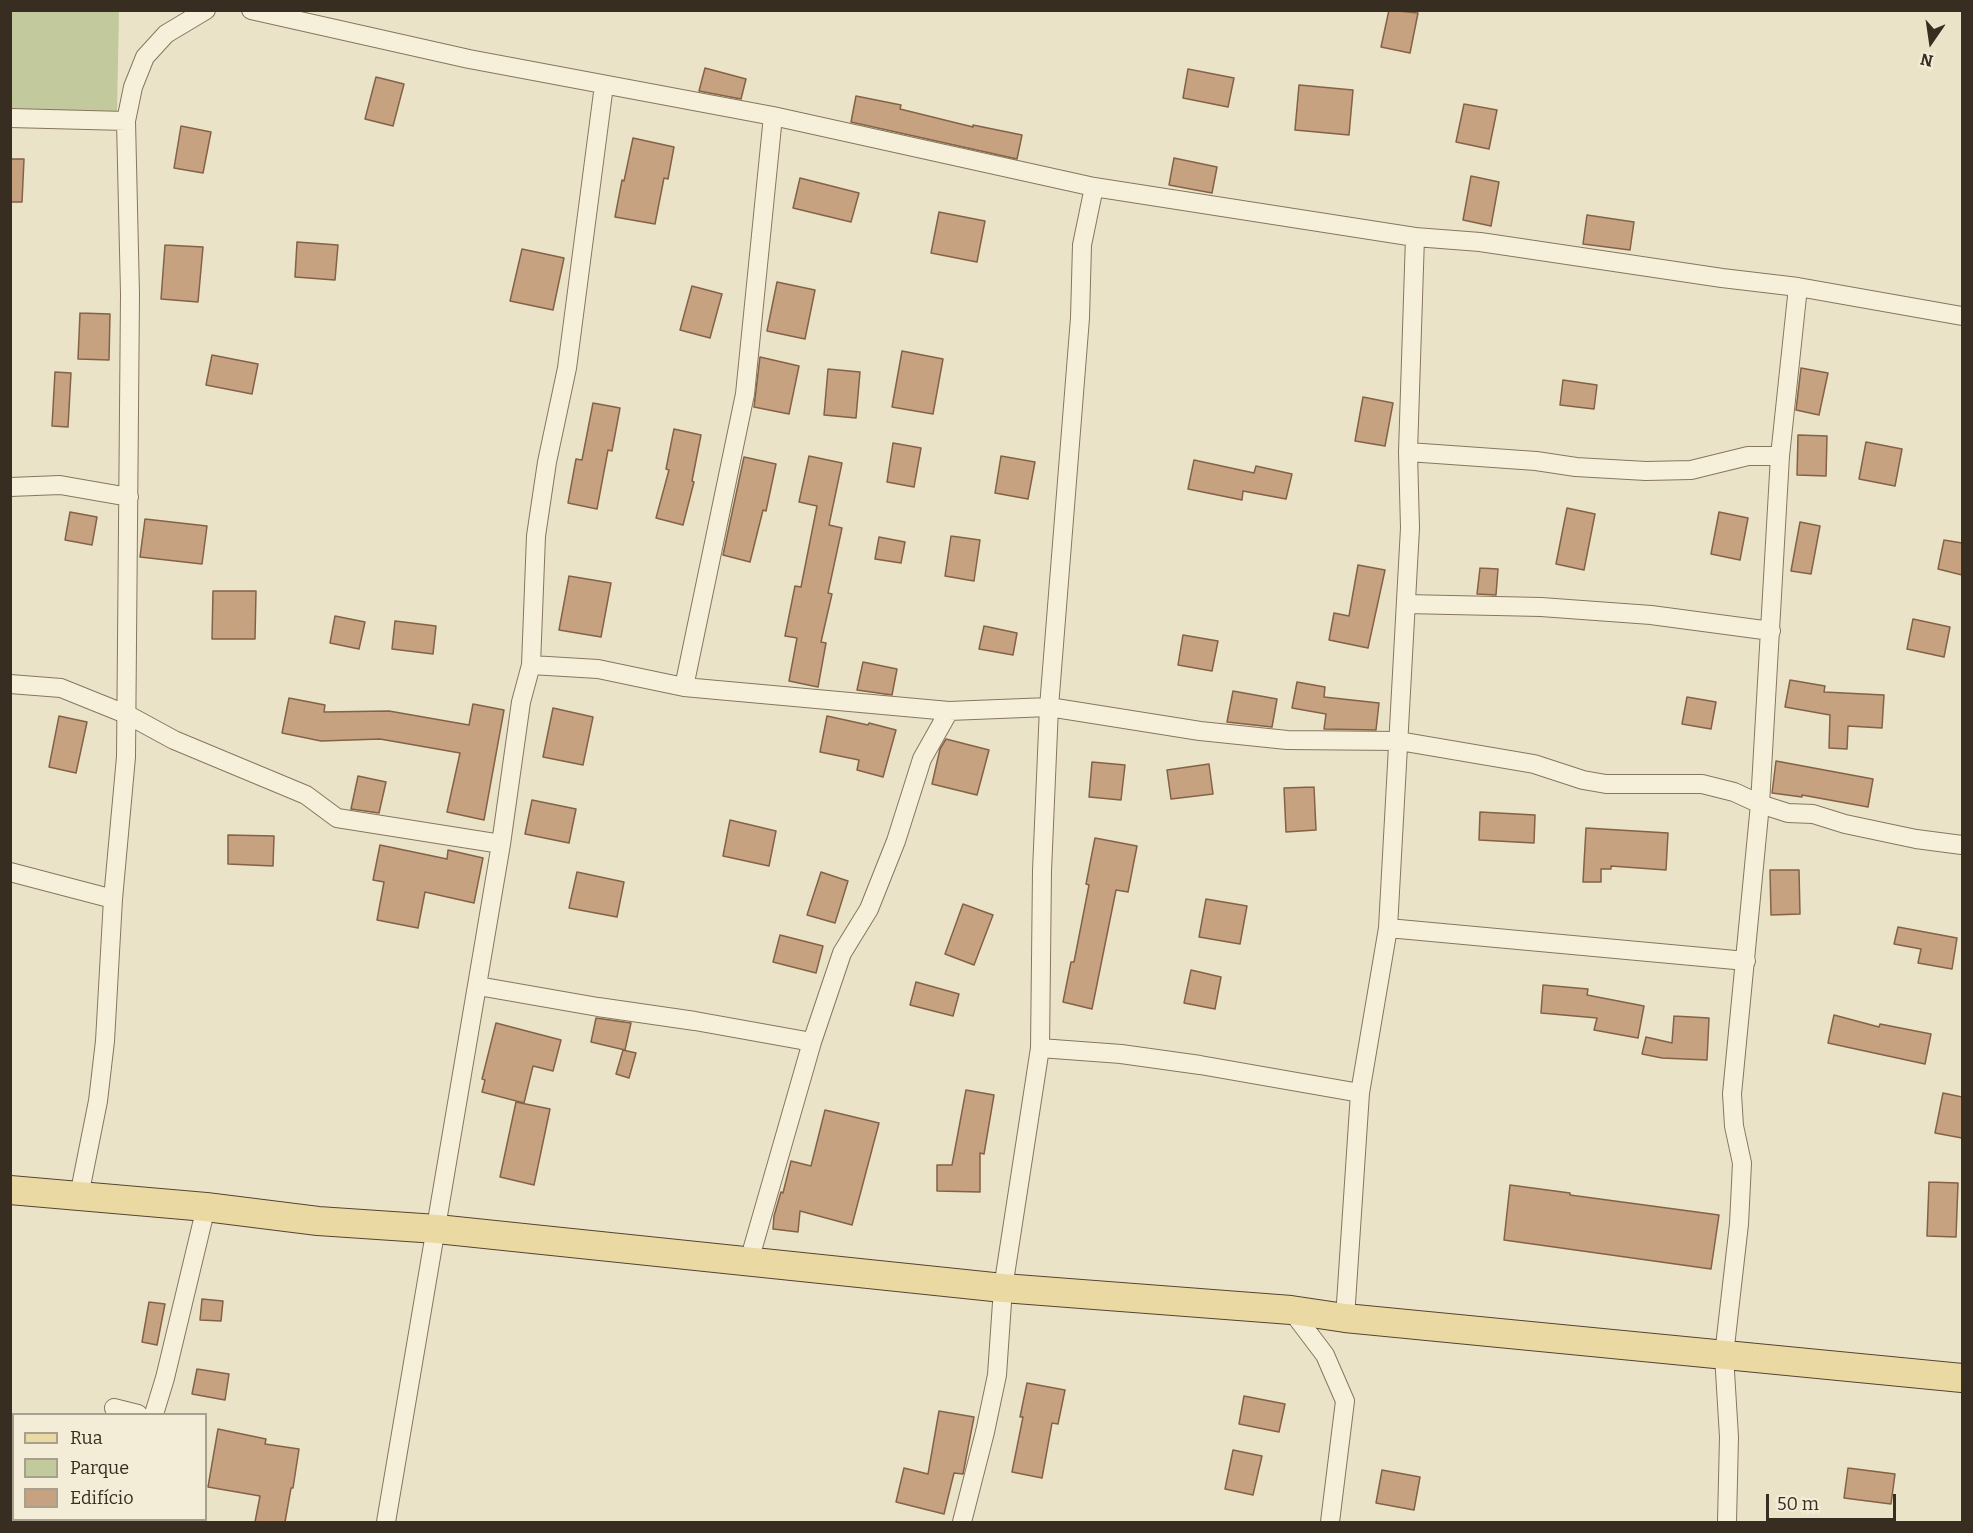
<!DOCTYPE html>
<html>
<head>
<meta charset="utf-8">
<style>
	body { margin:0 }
	#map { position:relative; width:1973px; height:1533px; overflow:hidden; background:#ebe3c8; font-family:Bitter,serif }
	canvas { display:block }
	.frame { position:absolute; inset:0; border:12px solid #382d21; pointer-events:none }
	.legend { position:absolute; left:12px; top:1413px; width:195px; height:108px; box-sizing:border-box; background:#f3edd7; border:2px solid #a8a08e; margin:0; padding:8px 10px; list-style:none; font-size:18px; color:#382d21 }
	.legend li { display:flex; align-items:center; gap:12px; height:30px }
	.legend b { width:30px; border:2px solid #a8a08e }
	.north { position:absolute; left:1901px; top:12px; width:60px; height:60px; -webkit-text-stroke:4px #f3edd7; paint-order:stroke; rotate:193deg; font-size:16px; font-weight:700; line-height:24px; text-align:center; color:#382d21 }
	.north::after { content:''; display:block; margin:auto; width:21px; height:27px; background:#382d21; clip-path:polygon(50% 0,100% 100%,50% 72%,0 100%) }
	.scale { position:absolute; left:1766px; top:1494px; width:130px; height:27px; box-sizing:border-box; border:3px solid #382d21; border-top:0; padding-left:8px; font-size:18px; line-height:21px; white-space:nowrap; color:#382d21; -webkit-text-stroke:4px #f3edd7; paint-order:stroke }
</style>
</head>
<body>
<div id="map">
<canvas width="1973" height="1533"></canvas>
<div class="frame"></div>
<ul class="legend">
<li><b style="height:8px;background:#ebd9a4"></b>Rua</li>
<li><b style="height:16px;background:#c1c99d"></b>Parque</li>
<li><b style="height:16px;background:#c6a281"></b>Edifício</li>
</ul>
<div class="north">N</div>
<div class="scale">50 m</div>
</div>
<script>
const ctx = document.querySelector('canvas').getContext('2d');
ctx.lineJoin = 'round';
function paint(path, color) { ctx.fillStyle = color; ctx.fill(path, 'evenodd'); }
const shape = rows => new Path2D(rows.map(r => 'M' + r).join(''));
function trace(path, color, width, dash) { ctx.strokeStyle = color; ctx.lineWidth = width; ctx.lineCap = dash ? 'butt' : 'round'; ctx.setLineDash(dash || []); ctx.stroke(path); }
paint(shape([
	[11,11,119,11,117,113,11,111]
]), '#c1c99d');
const building = shape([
	[1389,10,1418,13,1410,53,1381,47,1389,10],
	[705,68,746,79,741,99,699,91,705,68],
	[1188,69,1234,78,1228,107,1183,98,1188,69],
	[376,77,404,84,393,126,365,119,376,77],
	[1299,85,1353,90,1349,135,1295,130,1299,85],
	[856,96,901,105,900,109,973,127,973,125,1022,135,1017,159,851,122,856,96],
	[1464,104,1497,110,1489,149,1456,142,1464,104],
	[181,126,211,132,203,173,174,168,181,126],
	[633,138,674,147,668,179,664,178,655,224,615,217,622,180,624,181,633,138],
	[1174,158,1217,167,1212,193,1169,185,1174,158],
	[10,159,24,159,22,202,10,202,10,159],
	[1471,176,1499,182,1491,226,1463,220,1471,176],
	[800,178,859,193,851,222,793,208,800,178],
	[939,212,985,221,977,262,931,253,939,212],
	[1587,215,1634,222,1630,250,1583,244,1587,215],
	[297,242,338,245,335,280,295,277,297,242],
	[165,245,203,247,198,302,161,299,165,245],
	[522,249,564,258,553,310,510,301,522,249],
	[777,282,815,290,805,339,767,331,777,282],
	[692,286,722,294,710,338,680,330,692,286],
	[80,313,110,314,109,360,78,359,80,313],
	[902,351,943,359,933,414,892,407,902,351],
	[212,355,258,364,252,394,206,385,212,355],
	[760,357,799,366,789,414,754,407,760,357],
	[1801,368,1828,373,1819,415,1796,410,1801,368],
	[828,369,860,372,856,418,824,415,828,369],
	[55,372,71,373,68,427,52,426,55,372],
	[1563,380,1597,385,1594,409,1560,405,1563,380],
	[1363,397,1393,403,1385,446,1355,441,1363,397],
	[593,403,620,408,612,451,608,450,597,509,568,503,576,459,582,460,593,403],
	[674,429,701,435,692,481,694,482,683,525,656,518,669,470,666,469,674,429],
	[1798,435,1827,436,1826,476,1797,475,1798,435],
	[1866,442,1902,449,1895,486,1859,479,1866,442],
	[893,443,921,448,914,487,887,482,893,443],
	[809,456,842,463,829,525,842,528,828,593,832,594,821,642,826,643,818,687,789,681,797,638,785,636,795,586,801,587,817,506,799,502,809,456],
	[1001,456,1035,462,1028,499,995,493,1001,456],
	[744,457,776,464,766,511,763,510,750,562,723,555,744,457],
	[1194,460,1254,473,1256,466,1292,474,1286,499,1243,491,1242,500,1188,489,1194,460],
	[1567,508,1595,514,1584,570,1556,564,1567,508],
	[70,512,97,517,92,545,65,540,70,512],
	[1719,512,1748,518,1740,560,1711,554,1719,512],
	[145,519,207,526,202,564,140,557,145,519],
	[1800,522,1820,526,1811,574,1791,571,1800,522],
	[951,536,980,540,974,581,945,576,951,536],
	[879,537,905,542,901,563,875,559,879,537],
	[1944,540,1962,543,1962,575,1938,569,1944,540],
	[1358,565,1385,570,1368,648,1329,640,1334,613,1349,616,1358,565],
	[1480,568,1498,569,1496,595,1477,594,1480,568],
	[569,576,611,583,601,637,559,630,569,576],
	[213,591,256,591,255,639,212,639,213,591],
	[335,616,365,622,359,649,330,643,335,616],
	[1913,619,1950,627,1944,657,1907,649,1913,619],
	[395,621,436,626,433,654,392,649,395,621],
	[984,626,1017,633,1013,655,979,649,984,626],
	[1183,635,1218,641,1212,671,1178,665,1183,635],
	[863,662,897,669,892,695,857,690,863,662],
	[1790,680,1825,686,1824,692,1884,695,1882,728,1848,726,1847,749,1829,748,1830,715,1785,707,1790,680],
	[1297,682,1325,687,1324,697,1379,703,1376,730,1324,729,1326,714,1292,708,1297,682],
	[1233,691,1277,699,1272,727,1227,722,1233,691],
	[1687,697,1716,702,1711,729,1682,724,1687,697],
	[289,698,325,705,324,712,389,711,469,725,473,704,504,710,484,820,447,812,460,753,380,739,321,741,282,733,289,698],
	[553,708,593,717,583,765,543,757,553,708],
	[59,716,87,722,76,773,49,767,59,716],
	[827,716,868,725,869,723,896,730,883,777,857,770,859,760,820,752,827,716],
	[946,739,989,750,977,795,932,784,940,749,946,739],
	[1776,761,1873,779,1868,807,1802,795,1802,797,1772,793,1776,761],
	[1092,762,1125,765,1121,800,1089,797,1092,762],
	[1209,764,1213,794,1171,799,1167,770,1209,764],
	[358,776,386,782,379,813,351,809,358,776],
	[1314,787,1316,830,1286,832,1284,788,1314,787],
	[532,800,576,809,569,843,525,834,532,800],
	[1480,812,1535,815,1534,843,1479,840,1480,812],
	[730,820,776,831,769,866,723,856,730,820],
	[1586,828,1668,833,1666,870,1611,866,1611,869,1601,869,1601,882,1583,882,1586,828],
	[228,835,274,836,273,866,228,864,228,835],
	[1095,838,1137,846,1128,892,1116,890,1092,1009,1063,1002,1071,962,1074,962,1089,885,1086,884,1095,838],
	[380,845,447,859,448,850,483,858,474,903,425,892,418,928,377,920,384,882,373,880,380,845],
	[1770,870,1799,870,1800,914,1771,915,1770,870],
	[577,872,624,882,617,917,569,908,577,872],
	[821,872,848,881,835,923,807,915,821,872],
	[1206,899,1247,906,1240,944,1199,937,1206,899],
	[963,904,993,915,974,965,945,954,963,904],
	[1898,927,1957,938,1952,969,1918,963,1921,949,1894,944,1898,927],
	[780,935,823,946,816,973,773,962,780,935],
	[1191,970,1221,977,1215,1009,1184,1003,1191,970],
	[916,982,959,994,953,1016,910,1005,916,982],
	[1543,985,1588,989,1587,995,1644,1006,1638,1038,1594,1030,1597,1018,1541,1013,1543,985],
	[1834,1015,1879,1027,1880,1024,1931,1034,1925,1064,1828,1043,1834,1015],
	[1674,1016,1709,1018,1707,1060,1662,1058,1642,1054,1646,1037,1672,1043,1674,1016],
	[596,1018,631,1023,625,1050,591,1042,596,1018],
	[496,1023,561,1040,553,1071,533,1066,524,1103,482,1092,485,1080,482,1079,496,1023],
	[623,1050,636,1053,629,1078,616,1074,623,1050],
	[966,1090,994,1095,984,1154,980,1153,980,1192,937,1191,937,1165,952,1165,966,1090],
	[1943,1093,1962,1097,1962,1138,1935,1133,1943,1093],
	[516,1102,550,1109,534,1185,500,1177,516,1102],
	[825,1110,879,1123,852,1225,800,1211,798,1232,773,1229,774,1216,781,1192,783,1193,791,1161,811,1166,825,1110],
	[1929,1182,1958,1183,1956,1237,1927,1236,1929,1182],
	[1510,1185,1570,1193,1570,1195,1719,1215,1711,1269,1504,1240,1510,1185],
	[202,1299,223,1301,221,1321,200,1320,202,1299],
	[149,1302,165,1304,157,1345,142,1342,149,1302],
	[197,1369,229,1374,225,1400,192,1394,197,1369],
	[1027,1383,1065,1390,1058,1424,1052,1423,1042,1478,1012,1472,1023,1417,1020,1417,1027,1383],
	[1244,1396,1285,1404,1279,1432,1239,1424,1244,1396],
	[939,1411,974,1417,963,1474,954,1473,944,1514,896,1502,904,1468,928,1474,939,1411],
	[218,1429,266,1439,265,1444,299,1449,293,1488,291,1488,285,1522,255,1522,260,1496,208,1487,218,1429],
	[1233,1450,1262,1456,1253,1495,1225,1489,1233,1450],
	[1848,1468,1895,1474,1891,1504,1844,1498,1848,1468],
	[1382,1470,1420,1477,1414,1510,1376,1503,1382,1470]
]);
paint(building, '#c6a281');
trace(building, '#836246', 1.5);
const street = shape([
	[251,10,469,59,773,116,1094,187,1415,237,1408,452,1410,528,1388,928,1360,1093,1345,1318],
	[10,118,126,121],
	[1415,237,1480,242,1722,278,1798,287,1962,316],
	[1408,452,1536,461,1576,467,1646,471,1691,470,1748,456,1780,456,1760,804,1732,1094,1734,1126,1742,1163,1739,1224,1724,1355,1729,1437,1727,1522],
	[1780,456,1798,287],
	[10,487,60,485,129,497],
	[1406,604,1541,607,1651,615,1771,631],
	[531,665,598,669,684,687,949,711,1049,707,1200,731,1287,740,1399,741,1534,764,1583,780,1606,784,1702,784,1734,792,1760,804,1788,813,1813,814,1845,824,1916,839,1962,845],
	[10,684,61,688,128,715,174,740,306,795,337,818,501,844],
	[684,687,745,394,773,116],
	[10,872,113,899],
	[1388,928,1746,961],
	[478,986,598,1007,695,1021,812,1042],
	[1040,1048,1121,1054,1200,1065,1360,1093],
	[79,1196,98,1101,105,1041,113,899,126,757,130,294,126,121,133,87,145,57,166,34,206,10],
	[749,1261,812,1042,842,953,869,909,896,841,922,759,949,711],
	[1291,1310,1325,1355,1345,1401,1330,1522],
	[114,1408,138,1414],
	[154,1414,165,1378,206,1207],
	[66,1522,69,1520],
	[386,1522,501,844,521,702,531,665,536,536,547,462,567,368,604,85],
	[962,1522,985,1432,997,1375,1003,1288,1040,1048,1042,871,1049,707,1080,318,1082,245,1094,187]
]);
const primary = shape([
	[10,1190,206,1207,318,1221,437,1229,1003,1288,1291,1310,1345,1318,1962,1378]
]);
trace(street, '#86765f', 20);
trace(primary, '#544432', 30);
trace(shape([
	[197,1520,198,1522]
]), '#86765f', 3, [4.5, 3]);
trace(street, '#f6f0db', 18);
trace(primary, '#ebd9a4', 28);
</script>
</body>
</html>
